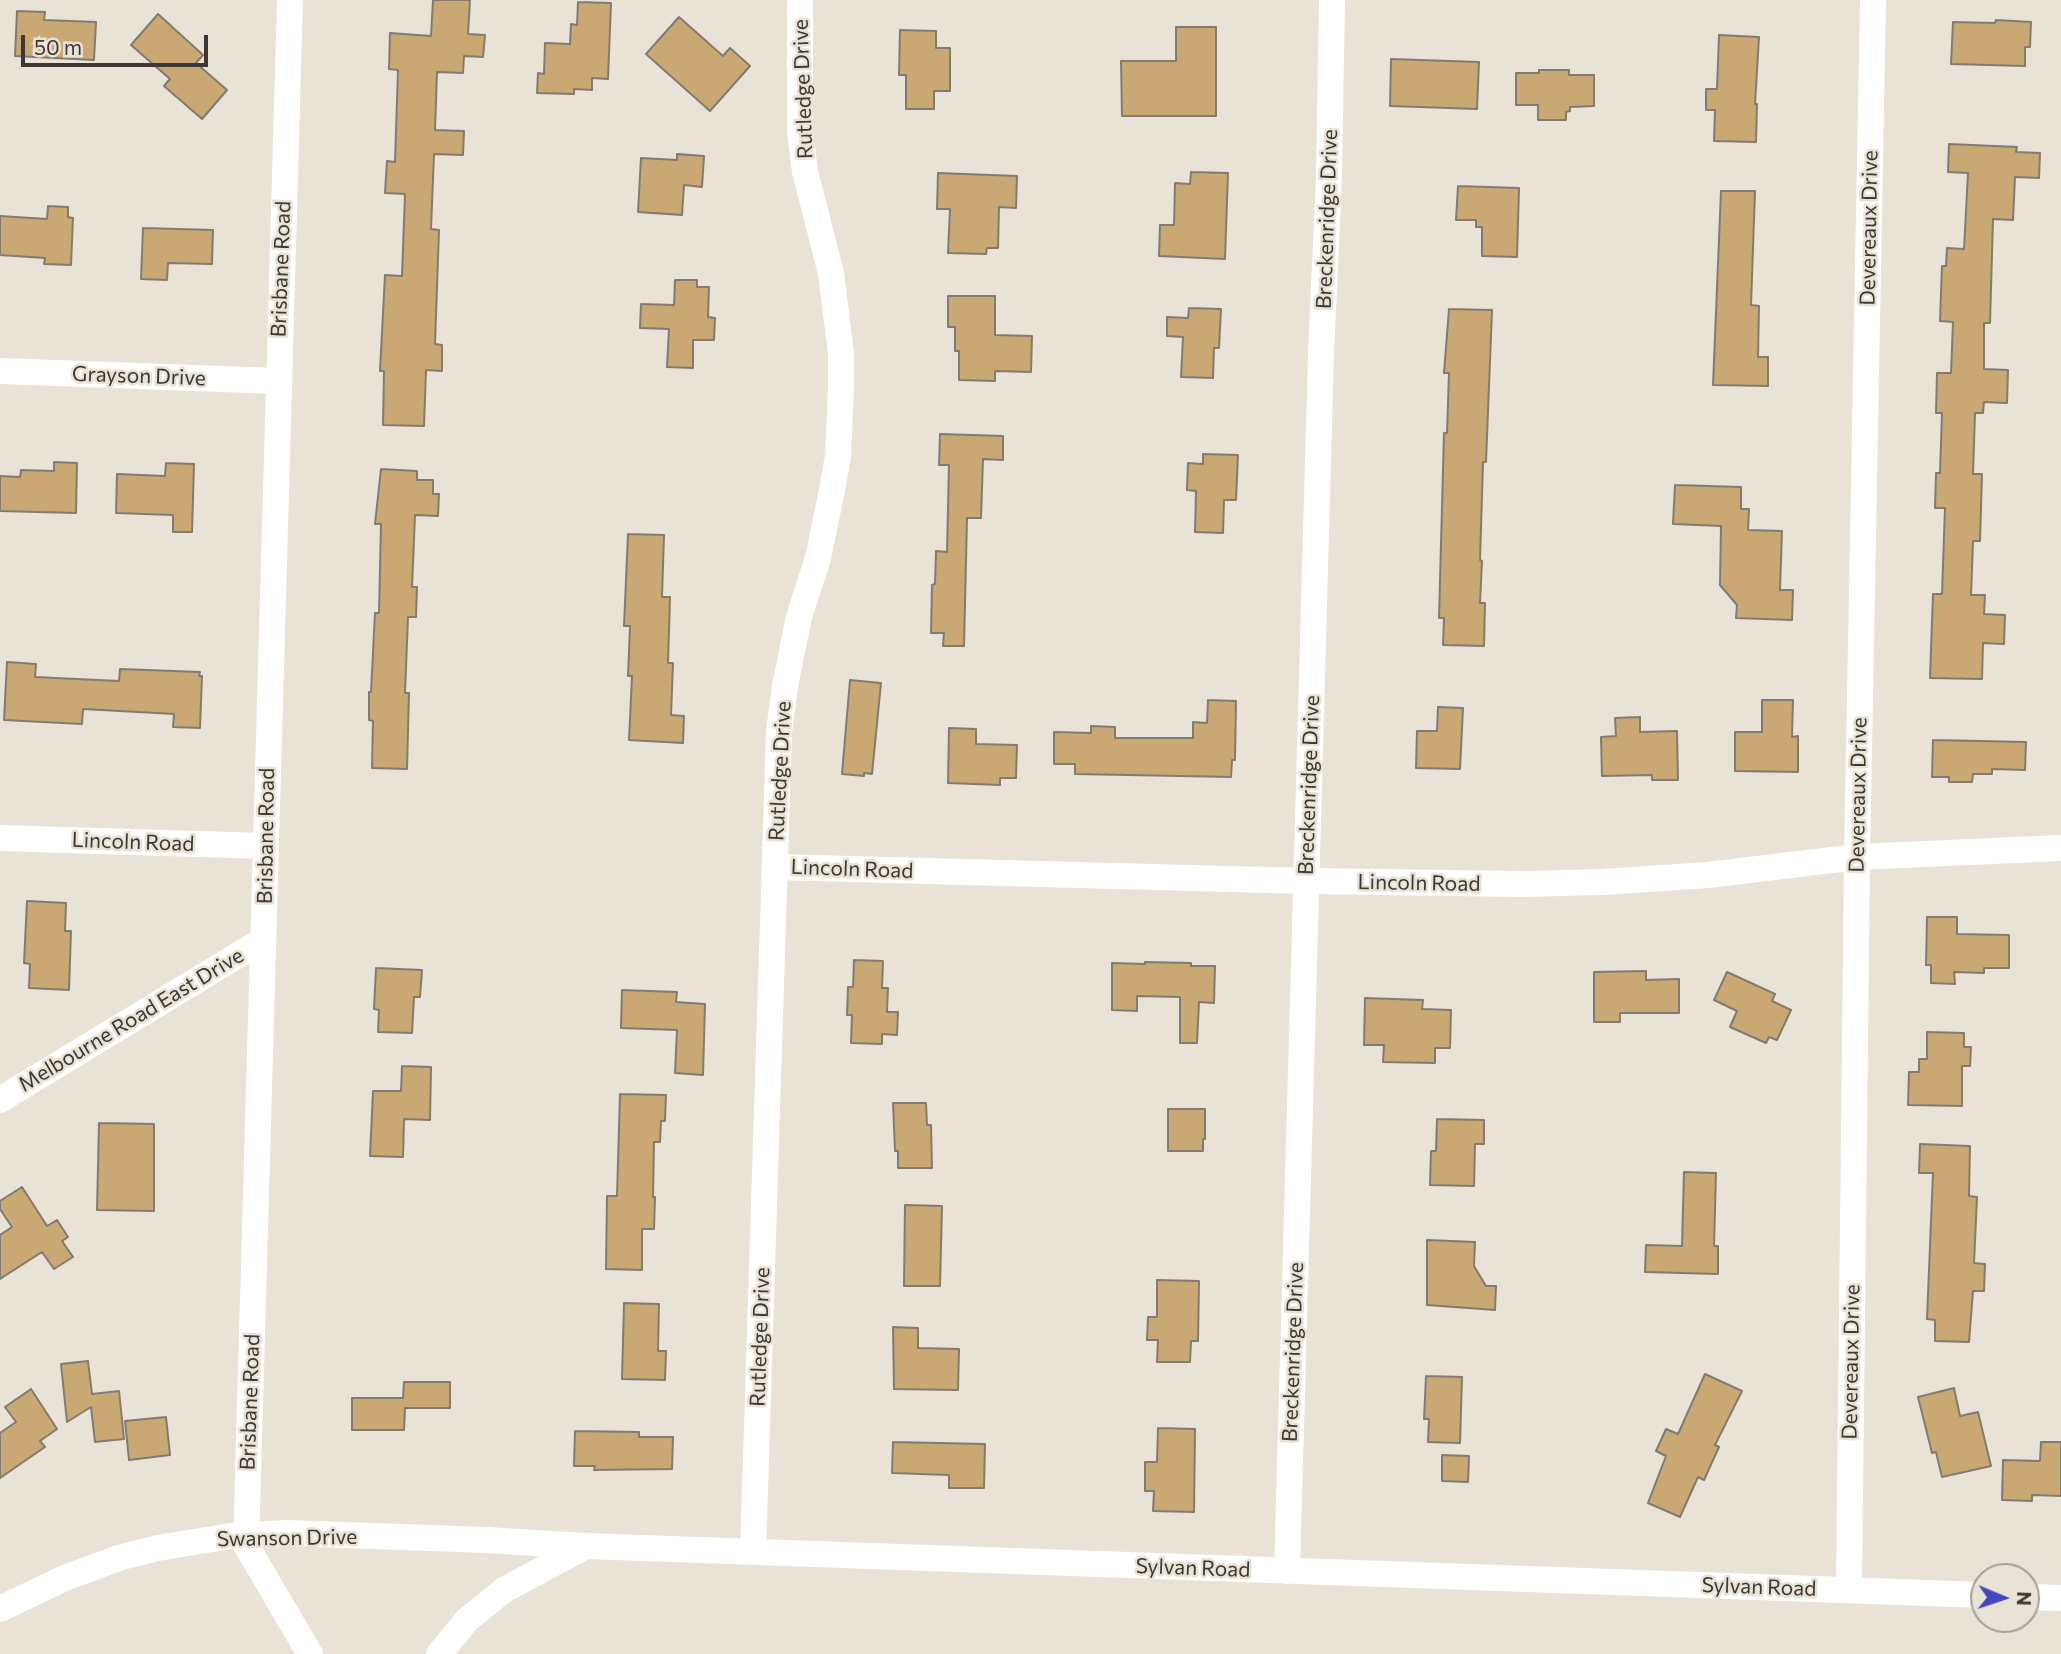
<!DOCTYPE html>
<html>
<head>
<meta charset="utf-8">
<style>
	body { margin:0 }
	#map { position:relative; width:2061px; height:1654px; overflow:hidden; background:#e9e2d6; font-family:Commissioner,sans-serif }
	canvas { display:block }
	.north { position:absolute; left:1970px; top:1563px; width:70px; height:70px; box-sizing:border-box; background:#e9e2d6; border:2px solid #a49e95; border-radius:50%; rotate:92deg; font-size:19px; font-weight:700; line-height:28px; text-align:center; color:#3c3934 }
	.north::after { content:''; display:block; margin:auto; width:24px; height:32px; background:#4547bc; clip-path:polygon(50% 0,100% 100%,50% 72%,0 100%) }
	.scale { position:absolute; left:21px; top:35px; width:187px; height:32px; box-sizing:border-box; border:4px solid #3c3934; border-top:0; padding-left:9px; font-size:21px; line-height:24px; white-space:nowrap; color:#3c3934; -webkit-text-stroke:5px #e9e2d6; paint-order:stroke }
</style>
</head>
<body>
<div id="map">
<canvas width="2061" height="1654"></canvas>
<div class="north">N</div>
<div class="scale">50 m</div>
</div>
<script>
const ctx = document.querySelector('canvas').getContext('2d');
ctx.lineJoin = 'round';
function paint(path, color) { ctx.fillStyle = color; ctx.fill(path, 'evenodd'); }
const shape = rows => new Path2D(rows.map(r => 'M' + r).join(''));
function trace(path, color, width, dash) { ctx.strokeStyle = color; ctx.lineWidth = width; ctx.lineCap = dash ? 'butt' : 'round'; ctx.setLineDash(dash || []); ctx.stroke(path); }
function drawText(font, color, halo, rows, align = 'center') {
  ctx.font = font + ' Commissioner,sans-serif'; ctx.lineWidth = 5; ctx.setLineDash([]); ctx.textBaseline = 'middle'; ctx.strokeStyle = halo; ctx.fillStyle = color; for (const [text, x, y, turn = 0] of rows) {
    ctx.save(); ctx.translate(x, y); ctx.rotate((+turn || 0) * Math.PI / 180); ctx.textAlign = isNaN(turn) ? turn : align; if (halo) ctx.strokeText(text, 0, 0); ctx.fillText(text, 0, 0); ctx.restore();
  }
}
const building = shape([
	[433,0,470,0,468,34,485,35,483,57,464,56,463,73,437,72,435,130,464,131,463,155,434,154,431,229,439,230,435,344,442,345,442,371,426,370,424,426,383,425,384,371,380,371,385,275,402,276,405,194,385,193,387,161,395,162,398,70,389,69,390,33,431,36,433,0],
	[578,2,611,3,608,79,592,78,592,90,574,89,574,94,537,93,538,73,544,74,545,43,570,44,571,24,577,25,578,2],
	[17,11,45,12,44,20,96,22,94,60,15,56,17,11],
	[158,14,203,55,196,63,227,90,202,119,164,86,170,79,131,45,158,14],
	[679,17,723,56,730,48,750,66,710,111,646,54,679,17],
	[1996,20,2031,22,2030,47,2025,47,2025,66,1951,64,1953,22,1995,23,1996,20],
	[1176,27,1216,27,1216,116,1122,116,1121,61,1176,61,1176,27],
	[900,30,936,31,936,48,950,48,950,91,934,91,934,109,906,109,906,75,899,75,900,30],
	[1719,35,1759,37,1755,104,1757,104,1756,142,1714,141,1715,110,1706,110,1706,89,1717,89,1719,35],
	[1391,59,1479,62,1477,109,1390,106,1391,59],
	[1539,70,1569,70,1569,75,1594,75,1594,106,1570,107,1570,111,1566,112,1566,120,1538,120,1538,105,1516,105,1516,73,1539,73,1539,70],
	[1949,144,2017,147,2016,152,2040,153,2039,178,2015,177,2013,220,1993,219,1990,323,1984,323,1984,369,2008,370,2007,403,1984,402,1983,413,1975,413,1973,474,1982,474,1980,541,1973,541,1971,595,1985,595,1984,614,2005,615,2004,644,1983,643,1982,679,1930,678,1933,594,1942,594,1945,508,1935,508,1936,473,1940,473,1942,413,1936,413,1937,373,1951,373,1953,322,1940,321,1942,266,1946,266,1947,248,1964,249,1968,173,1948,172,1949,144],
	[677,154,704,156,702,187,684,185,682,215,638,212,641,158,677,160,677,154],
	[1191,172,1228,173,1225,259,1159,256,1160,225,1174,225,1175,183,1190,184,1191,172],
	[938,173,1017,176,1016,208,999,207,998,248,987,248,986,254,948,253,950,209,937,209,938,173],
	[1458,186,1519,188,1517,257,1482,256,1482,227,1476,227,1476,220,1456,220,1458,186],
	[1721,191,1755,191,1751,305,1759,306,1758,357,1768,357,1768,386,1713,385,1721,191],
	[48,206,68,207,68,217,73,218,71,265,44,264,45,258,0,255,0,216,47,219,48,206],
	[143,228,213,230,212,264,168,263,167,280,141,279,143,228],
	[675,280,697,280,697,287,709,287,708,317,715,318,714,340,693,340,693,368,667,367,669,329,640,328,641,304,674,305,675,280],
	[948,296,995,296,995,335,1032,336,1031,372,995,371,995,381,959,380,959,351,955,351,955,327,948,327,948,296],
	[1189,308,1221,309,1219,348,1214,348,1213,378,1181,377,1183,337,1167,336,1167,317,1188,318,1189,308],
	[1449,309,1492,310,1486,462,1483,462,1480,560,1482,561,1480,603,1485,603,1484,646,1443,645,1444,618,1439,618,1444,433,1447,433,1449,373,1444,373,1449,309],
	[940,434,1003,436,1003,460,983,459,981,518,967,518,964,646,943,646,944,633,931,633,932,585,935,584,936,551,947,552,949,465,939,465,940,434],
	[1203,454,1238,455,1236,500,1224,500,1223,533,1195,532,1196,491,1187,490,1188,463,1203,464,1203,454],
	[54,462,77,463,76,513,0,511,0,476,20,477,21,470,54,471,54,462],
	[166,463,194,464,192,532,173,532,173,515,116,513,117,474,165,476,166,463],
	[381,469,417,471,417,480,433,480,433,494,439,494,438,516,415,515,412,587,417,587,416,617,408,617,405,693,409,693,407,769,372,768,373,721,369,720,369,692,371,692,375,613,379,613,381,524,375,524,381,469],
	[1675,485,1741,487,1741,509,1749,509,1748,530,1782,531,1780,590,1793,590,1792,620,1736,618,1737,605,1720,585,1721,526,1673,524,1675,485],
	[628,534,664,535,662,597,670,597,668,663,673,663,671,715,684,716,683,743,629,740,632,676,628,676,630,626,624,626,628,534],
	[7,662,36,664,35,677,119,681,120,669,200,672,199,676,202,676,200,728,173,727,174,714,83,709,82,724,4,720,7,662],
	[850,680,881,683,872,774,864,773,864,776,842,774,850,680],
	[1208,700,1236,701,1235,760,1232,760,1231,777,1075,774,1075,764,1054,764,1054,732,1091,733,1091,726,1115,727,1115,738,1193,738,1193,722,1207,723,1208,700],
	[1762,700,1793,700,1792,737,1798,736,1798,772,1735,771,1735,732,1762,732,1762,700],
	[1438,707,1463,708,1460,769,1416,768,1417,731,1437,731,1438,707],
	[1640,717,1640,732,1677,731,1678,780,1652,780,1652,775,1602,776,1601,737,1616,736,1615,718,1640,717],
	[949,728,976,729,976,744,1017,745,1016,778,1000,778,1000,785,948,783,949,728],
	[1933,740,2026,742,2025,770,1992,769,1992,774,1973,774,1972,782,1949,782,1949,777,1932,777,1933,740],
	[27,901,66,903,65,931,71,931,69,990,29,988,30,964,24,963,27,901],
	[1927,917,1957,917,1957,934,2009,935,2009,968,1984,968,1984,973,1954,972,1955,984,1931,983,1931,965,1926,965,1927,917],
	[854,960,883,961,882,988,888,988,887,1012,898,1012,897,1035,882,1034,882,1044,851,1043,852,1015,847,1015,848,987,853,987,854,960],
	[1145,962,1191,963,1191,966,1215,966,1214,1003,1199,1002,1197,1043,1180,1043,1180,997,1137,996,1137,1011,1112,1010,1112,963,1145,964,1145,962],
	[376,968,422,970,420,997,414,997,412,1033,378,1032,379,1010,374,1009,376,968],
	[1646,971,1646,980,1679,979,1679,1013,1620,1013,1620,1022,1594,1022,1594,972,1646,971],
	[1727,972,1775,994,1772,1001,1791,1010,1777,1040,1769,1037,1766,1043,1730,1027,1737,1011,1714,1000,1727,972],
	[622,990,677,992,676,1002,705,1004,703,1075,675,1073,677,1030,621,1028,622,990],
	[1365,998,1423,1000,1422,1009,1451,1010,1450,1048,1435,1048,1435,1063,1383,1062,1384,1045,1364,1045,1365,998],
	[1927,1032,1964,1033,1964,1047,1971,1047,1970,1066,1962,1066,1962,1106,1908,1105,1909,1072,1919,1072,1919,1059,1927,1059,1927,1032],
	[402,1066,431,1067,430,1120,404,1119,403,1157,370,1156,373,1091,401,1091,402,1066],
	[620,1094,666,1095,665,1121,661,1121,660,1142,654,1142,653,1197,655,1197,654,1229,642,1229,642,1270,606,1269,607,1196,617,1196,620,1094],
	[893,1103,926,1103,927,1125,931,1125,932,1168,898,1168,898,1151,895,1151,893,1103],
	[1168,1109,1205,1109,1205,1139,1203,1139,1203,1151,1168,1151,1168,1109],
	[1437,1119,1484,1120,1484,1144,1475,1144,1474,1186,1430,1185,1431,1151,1436,1151,1437,1119],
	[99,1123,154,1124,154,1211,97,1210,99,1123],
	[1920,1144,1970,1146,1969,1196,1977,1197,1974,1263,1985,1264,1984,1291,1973,1291,1969,1342,1935,1341,1935,1320,1927,1319,1933,1173,1919,1173,1920,1144],
	[1684,1172,1716,1173,1714,1246,1718,1246,1718,1274,1645,1272,1646,1245,1682,1246,1684,1172],
	[22,1187,47,1226,57,1220,68,1237,62,1241,73,1257,54,1269,42,1252,0,1279,0,1235,12,1227,0,1209,0,1201,22,1187],
	[905,1205,942,1206,940,1286,904,1286,905,1205],
	[1427,1240,1475,1242,1474,1266,1486,1286,1496,1286,1495,1310,1427,1305,1427,1240],
	[1157,1280,1199,1281,1198,1341,1191,1341,1190,1362,1157,1362,1158,1340,1147,1340,1148,1317,1157,1317,1157,1280],
	[624,1303,659,1304,658,1351,666,1351,665,1380,622,1379,624,1303],
	[893,1327,918,1328,918,1348,959,1349,958,1390,894,1389,893,1327],
	[88,1361,92,1394,119,1391,124,1439,95,1442,91,1407,67,1422,61,1364,88,1361],
	[1705,1374,1742,1391,1715,1445,1719,1447,1704,1480,1698,1477,1680,1517,1648,1503,1666,1456,1656,1451,1666,1429,1678,1434,1705,1374],
	[1426,1376,1462,1377,1460,1443,1428,1442,1429,1419,1424,1419,1426,1376],
	[404,1382,450,1382,450,1408,405,1408,404,1430,352,1430,352,1398,403,1398,404,1382],
	[1954,1388,1960,1416,1978,1412,1991,1466,1942,1477,1936,1452,1932,1453,1918,1397,1954,1388],
	[31,1389,57,1429,40,1441,45,1447,0,1478,0,1433,16,1422,5,1407,31,1389],
	[166,1417,170,1455,129,1460,125,1421,166,1417],
	[1158,1428,1195,1429,1194,1512,1153,1511,1154,1491,1145,1491,1145,1462,1157,1462,1158,1428],
	[575,1431,639,1432,639,1437,673,1437,672,1469,594,1470,595,1466,574,1466,575,1431],
	[893,1442,985,1444,984,1488,949,1488,949,1475,892,1473,893,1442],
	[2041,1442,2061,1442,2061,1496,2032,1495,2032,1501,2002,1500,2003,1460,2040,1461,2041,1442],
	[1442,1455,1469,1456,1468,1482,1442,1481,1442,1455]
]);
paint(building, '#c9a873');
trace(building, '#827b71', 2);
trace(shape([
	[290,0,246,1545,310,1654],
	[0,371,278,381],
	[0,838,265,846],
	[775,867,1306,881,1523,884,1603,882,1708,875,1857,857,2061,848],
	[0,1100,263,940],
	[753,1552,779,732,785,686,799,617,818,558,832,490,838,456,841,387,841,353,831,273,805,172,800,131,800,0],
	[1287,1571,1321,354,1329,176,1332,0],
	[1849,1590,1857,857,1873,0],
	[2026,1597,2061,1598],
	[0,1609,67,1577,122,1557,158,1548,231,1536,287,1533,487,1540,583,1546],
	[439,1654,467,1620,504,1590,586,1546,1984,1595]
]), '#fff', 26);
drawText('21px', '#3c3934', '#e9e2d6', [
	["Rutledge Drive",803,89,-92],
	["Breckenridge Drive",1327,219,-88],
	["Devereaux Drive",1869,228,-89],
	["Brisbane Road",281,269,-88],
	["Grayson Drive",139,376,2],
	["Rutledge Drive",780,771,-87],
	["Breckenridge Drive",1309,785,-88],
	["Devereaux Drive",1858,795,-89],
	["Brisbane Road",266,836,-89],
	["Lincoln Road",133,842,2],
	["Lincoln Road",852,869,2],
	["Lincoln Road",1419,883,1],
	["Melbourne Road East Drive",131,1020,-31],
	["Rutledge Drive",760,1337,-88],
	["Breckenridge Drive",1293,1352,-88],
	["Devereaux Drive",1851,1362,-89],
	["Brisbane Road",250,1402,-88],
	["Swanson Drive",287,1538,-1],
	["Sylvan Road",1193,1568,2],
	["Sylvan Road",1759,1587,2]
]);
</script>
</body>
</html>
